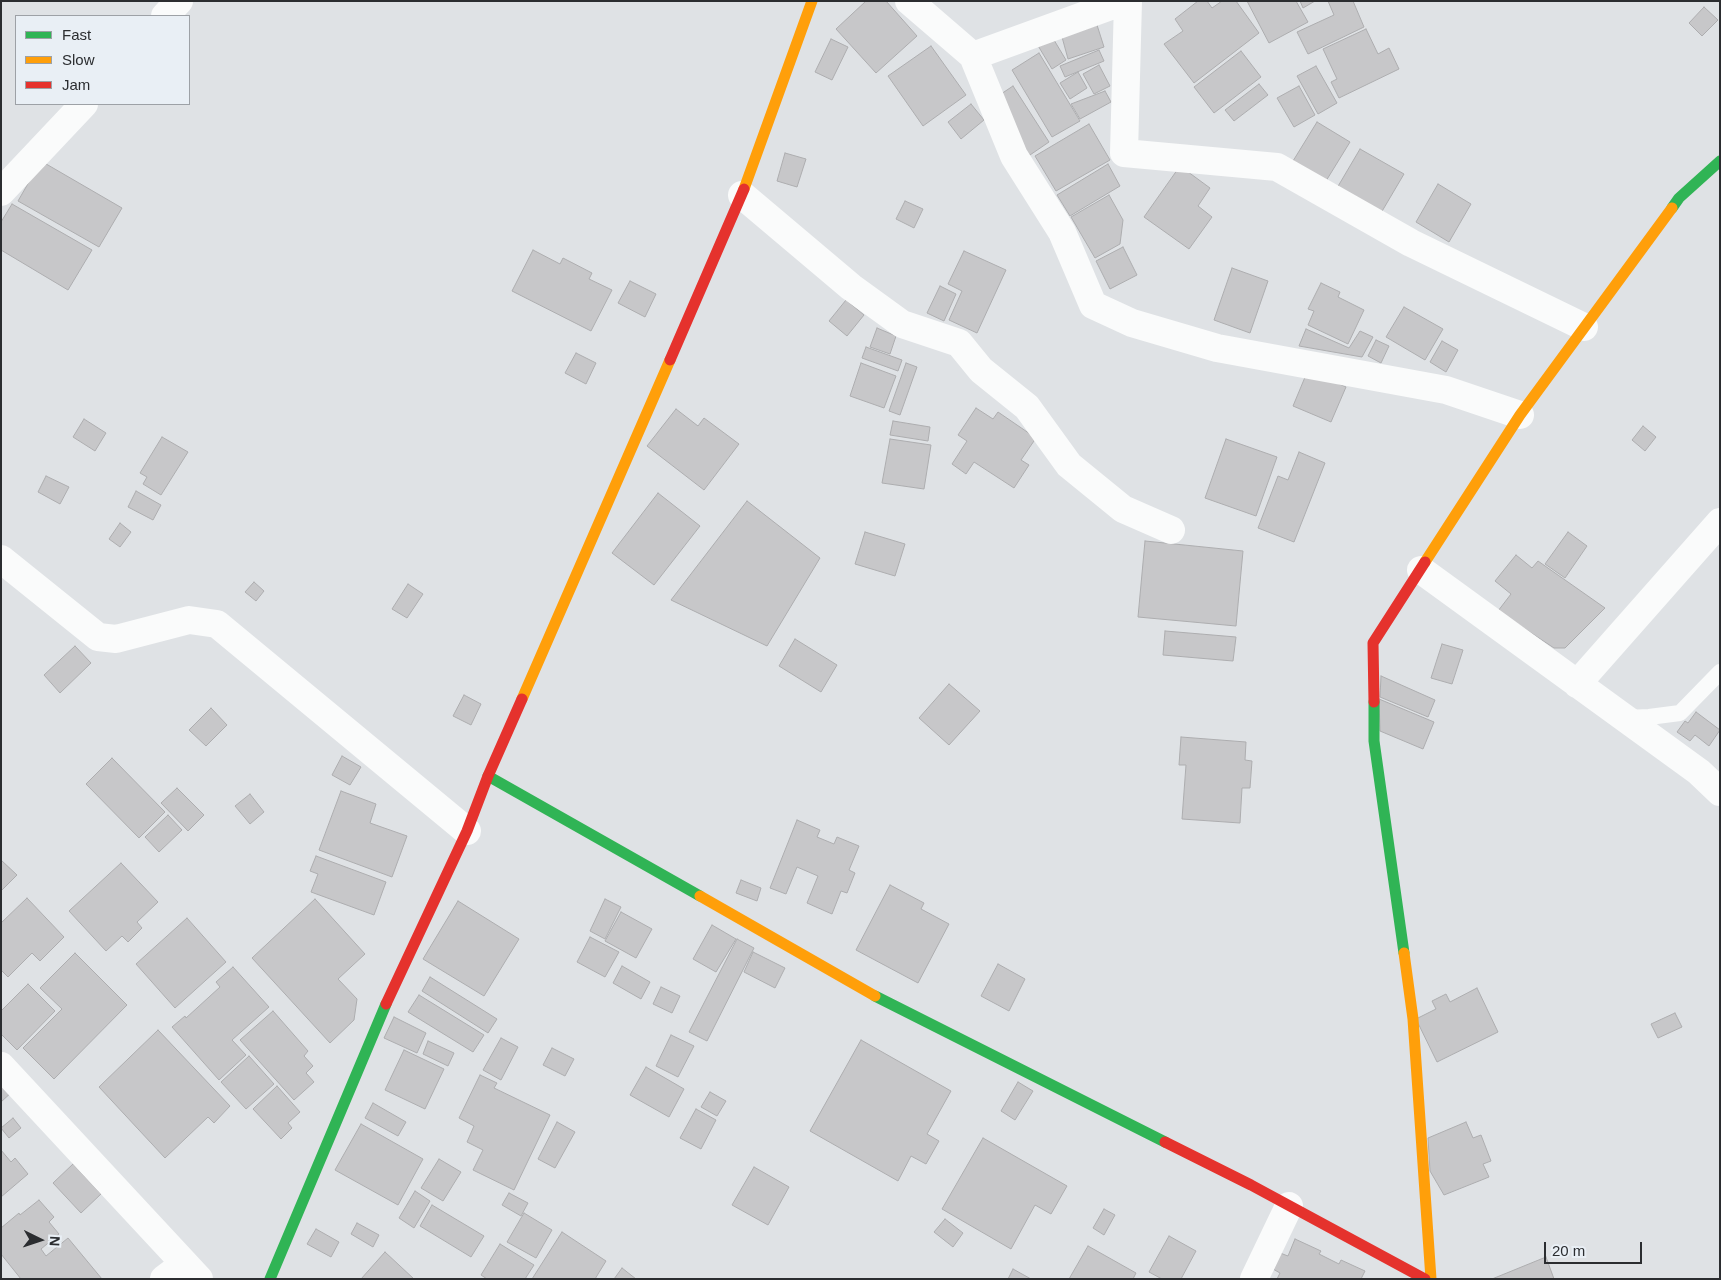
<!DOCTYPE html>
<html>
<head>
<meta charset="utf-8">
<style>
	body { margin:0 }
	#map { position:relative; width:1721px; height:1280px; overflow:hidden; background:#dfe2e5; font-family:Arial,sans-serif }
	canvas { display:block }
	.frame { position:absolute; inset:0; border:2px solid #2b2d30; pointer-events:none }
	.legend { position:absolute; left:15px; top:15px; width:175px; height:90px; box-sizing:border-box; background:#e9eff5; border:1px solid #9da1a6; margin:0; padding:6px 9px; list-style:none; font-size:15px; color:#2b2d30 }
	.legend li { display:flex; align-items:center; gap:10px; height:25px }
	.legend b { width:25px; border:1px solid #9da1a6 }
	.north { position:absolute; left:15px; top:1215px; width:50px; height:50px; -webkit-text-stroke:4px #e9eff5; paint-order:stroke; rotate:94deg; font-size:14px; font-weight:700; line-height:20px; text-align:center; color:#2b2d30 }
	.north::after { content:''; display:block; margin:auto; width:18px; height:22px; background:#2b2d30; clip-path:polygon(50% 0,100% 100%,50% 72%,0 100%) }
	.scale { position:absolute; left:1544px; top:1242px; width:98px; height:22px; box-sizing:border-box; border:2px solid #2b2d30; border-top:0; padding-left:6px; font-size:15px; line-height:18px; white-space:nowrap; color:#2b2d30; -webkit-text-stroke:4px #e9eff5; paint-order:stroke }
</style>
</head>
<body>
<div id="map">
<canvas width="1721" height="1280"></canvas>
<div class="frame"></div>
<ul class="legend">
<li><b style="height:6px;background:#30b455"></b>Fast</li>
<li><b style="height:6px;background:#ff9f0a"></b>Slow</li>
<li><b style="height:6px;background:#e5322d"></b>Jam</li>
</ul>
<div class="north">N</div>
<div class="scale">20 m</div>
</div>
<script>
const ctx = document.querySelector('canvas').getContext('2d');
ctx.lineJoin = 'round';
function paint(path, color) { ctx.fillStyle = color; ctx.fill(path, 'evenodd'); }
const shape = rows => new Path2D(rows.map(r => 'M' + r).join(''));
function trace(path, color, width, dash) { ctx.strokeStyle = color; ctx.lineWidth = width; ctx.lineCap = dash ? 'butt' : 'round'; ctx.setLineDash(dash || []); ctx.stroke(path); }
const building = shape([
	[866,1,886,1,917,36,876,73,836,29,866,1],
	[1198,1,1207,1,1212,8,1222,1,1236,1,1259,33,1194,83,1164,44,1183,31,1175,19,1198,1],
	[1247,1,1296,1,1308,22,1269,43,1247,1],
	[1300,1,1315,1,1303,8,1300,1],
	[1328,1,1353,1,1364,27,1308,54,1297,32,1334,15,1328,1],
	[1704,7,1718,20,1702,36,1689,23,1704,7],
	[1097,25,1104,47,1068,59,1062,37,1097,25],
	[1366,29,1378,54,1389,48,1399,69,1339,98,1331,82,1337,79,1323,49,1366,29],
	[1051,35,1066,60,1052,69,1037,44,1051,35],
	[831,39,848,47,832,80,815,72,831,39],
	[931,46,966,95,923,126,888,76,931,46],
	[1099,50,1104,61,1065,77,1060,66,1099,50],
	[1241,51,1261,77,1214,113,1194,87,1241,51],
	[1039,53,1080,121,1052,137,1012,70,1039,53],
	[1099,65,1110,86,1094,94,1083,74,1099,65],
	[1316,66,1337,103,1318,114,1297,76,1316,66],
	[1078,72,1087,88,1070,99,1060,83,1078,72],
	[1259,84,1268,95,1234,121,1225,110,1259,84],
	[1013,86,1049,142,1027,157,992,100,1013,86],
	[1299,86,1315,115,1294,127,1277,98,1299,86],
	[1105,91,1111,102,1080,119,1071,104,1105,91],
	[971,104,984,120,961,139,948,122,971,104],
	[1317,122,1350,142,1326,181,1293,161,1317,122],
	[1089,124,1110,160,1056,191,1035,156,1089,124],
	[1360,149,1404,174,1381,213,1337,188,1360,149],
	[785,153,806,159,797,187,777,181,785,153],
	[41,161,122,208,99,247,18,201,41,161],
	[1108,164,1120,186,1070,216,1057,195,1108,164],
	[1180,166,1210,188,1198,206,1212,217,1189,249,1144,217,1180,166],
	[1438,184,1471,204,1449,242,1416,222,1438,184],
	[1109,195,1123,220,1120,244,1095,258,1071,217,1109,195],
	[905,201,923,209,914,228,896,219,905,201],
	[12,204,92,250,68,290,1,250,1,222,12,204],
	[1123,247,1137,275,1110,289,1096,261,1123,247],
	[533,250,560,264,563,258,592,273,589,279,612,290,591,331,512,291,533,250],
	[964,251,1006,270,977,333,949,320,962,291,948,284,964,251],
	[1232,268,1268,281,1250,333,1214,320,1232,268],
	[630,281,656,294,645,317,618,303,630,281],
	[1321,283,1340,292,1338,297,1364,310,1348,344,1308,325,1314,311,1308,309,1321,283],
	[940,286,956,294,944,321,927,313,940,286],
	[846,300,864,315,847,336,829,321,846,300],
	[1404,307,1443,329,1425,360,1386,337,1404,307],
	[877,328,896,336,890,354,870,347,877,328],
	[1306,329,1349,348,1360,331,1373,337,1362,357,1299,346,1306,329],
	[1376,340,1389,346,1381,363,1368,356,1376,340],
	[1442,341,1458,350,1446,372,1430,362,1442,341],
	[866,347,902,360,898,371,862,358,866,347],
	[576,353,596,363,586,384,565,373,576,353],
	[861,363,896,376,884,408,850,396,861,363],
	[906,363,917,367,900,415,889,411,906,363],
	[1308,370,1346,387,1331,422,1293,406,1308,370],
	[976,408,993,419,998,412,1036,438,1021,460,1029,465,1014,488,974,462,966,474,952,464,967,441,958,435,976,408],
	[676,409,698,426,704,418,739,444,704,490,647,446,676,409],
	[84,419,106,433,95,451,73,437,84,419],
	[893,421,930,427,928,441,890,435,893,421],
	[1643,426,1656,437,1645,451,1632,440,1643,426],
	[162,437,188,452,161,495,143,484,147,477,140,473,162,437],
	[890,439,931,445,924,489,882,483,890,439],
	[1226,439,1277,457,1256,516,1205,498,1226,439],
	[1299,452,1325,463,1294,542,1258,528,1278,476,1288,480,1299,452],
	[46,476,69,487,60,504,38,492,46,476],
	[136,491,161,505,153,520,128,507,136,491],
	[658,493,700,526,654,585,612,553,658,493],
	[747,501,820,558,767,646,671,600,747,501],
	[120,523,131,532,120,547,109,539,120,523],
	[865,532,905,544,895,576,855,564,865,532],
	[1568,532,1587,546,1565,578,1545,564,1568,532],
	[1145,541,1243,551,1236,626,1138,617,1145,541],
	[1516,555,1532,568,1538,561,1605,608,1565,648,1554,648,1498,611,1511,594,1495,581,1516,555],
	[254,582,264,591,256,601,245,592,254,582],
	[408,584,423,594,407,618,392,609,408,584],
	[1165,631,1236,637,1233,661,1163,655,1165,631],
	[795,639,837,665,821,692,779,666,795,639],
	[1442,644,1463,650,1452,684,1431,678,1442,644],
	[75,646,91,663,60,693,44,675,75,646],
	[1381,676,1435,700,1428,717,1380,697,1381,676],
	[949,684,980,711,949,745,919,718,949,684],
	[464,695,481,704,471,725,453,716,464,695],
	[1379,699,1434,722,1423,749,1380,731,1379,699],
	[211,708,227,725,206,746,189,730,211,708],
	[1696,712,1720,730,1709,746,1695,735,1690,741,1677,732,1685,721,1688,723,1696,712],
	[1181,737,1246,742,1245,760,1252,761,1250,788,1242,788,1240,823,1182,819,1186,765,1179,765,1181,737],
	[342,756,361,767,350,785,332,775,342,756],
	[112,758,165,812,139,838,86,784,112,758],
	[177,788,204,815,188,831,161,803,177,788],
	[341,791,376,804,370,823,407,836,392,877,319,850,341,791],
	[250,794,264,812,250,824,235,806,250,794],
	[168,815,182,830,159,852,145,837,168,815],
	[797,820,820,830,817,837,834,844,837,837,859,846,849,870,855,873,847,893,841,891,832,914,807,903,818,876,797,867,786,894,770,888,797,820],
	[316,856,386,882,374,915,311,892,318,874,310,871,316,856],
	[1,860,17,875,1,891,1,860],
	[121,863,158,902,137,922,142,928,128,942,122,936,106,951,69,911,121,863],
	[741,880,761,888,757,901,736,893,741,880],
	[890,885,924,903,921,909,949,924,918,983,856,950,890,885],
	[27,898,64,937,40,961,32,953,8,977,1,970,1,923,27,898],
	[315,899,365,954,338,979,357,999,354,1020,330,1043,252,958,315,899],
	[605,899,621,907,605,939,590,931,605,899],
	[458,901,519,939,484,996,423,959,458,901],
	[621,912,652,929,636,958,605,941,621,912],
	[187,918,226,962,175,1008,136,964,187,918],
	[712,925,736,939,716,972,693,959,712,925],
	[590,937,619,952,605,977,577,962,590,937],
	[737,939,754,948,707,1041,689,1032,737,939],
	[753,952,785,968,775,988,744,972,753,952],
	[75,953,127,1005,54,1079,23,1048,62,1009,40,988,75,953],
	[998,964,1025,979,1009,1011,981,996,998,964],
	[622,966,650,982,641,999,613,983,622,966],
	[233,967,269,1007,232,1040,246,1055,219,1080,172,1027,185,1016,186,1018,220,987,216,982,233,967],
	[430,977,497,1019,488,1033,422,991,430,977],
	[28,984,55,1011,17,1050,1,1034,1,1011,28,984],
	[661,987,680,996,672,1013,653,1004,661,987],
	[1477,988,1498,1032,1437,1062,1416,1019,1436,1009,1432,1001,1446,994,1450,1002,1477,988],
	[419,995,484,1035,473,1052,408,1012,419,995],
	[273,1011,308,1051,304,1056,313,1066,306,1073,314,1082,294,1100,240,1040,273,1011],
	[1675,1013,1682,1027,1658,1038,1651,1024,1675,1013],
	[394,1017,426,1033,417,1053,384,1038,394,1017],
	[158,1030,230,1106,214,1123,208,1117,165,1158,99,1087,158,1030],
	[671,1035,694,1046,678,1077,656,1066,671,1035],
	[501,1038,518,1047,501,1080,483,1070,501,1038],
	[861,1040,951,1091,927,1134,939,1141,926,1164,911,1156,898,1181,810,1131,861,1040],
	[428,1041,454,1053,448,1066,423,1054,428,1041],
	[552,1048,574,1059,565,1076,543,1065,552,1048],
	[404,1050,444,1069,425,1109,385,1090,404,1050],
	[249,1056,274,1084,246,1109,221,1082,249,1056],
	[646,1067,684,1089,669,1117,630,1095,646,1067],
	[480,1075,497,1083,494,1088,550,1115,514,1190,473,1170,483,1150,467,1142,474,1126,459,1118,480,1075],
	[1,1076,14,1090,1,1102,1,1076],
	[1018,1082,1033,1091,1015,1120,1001,1111,1018,1082],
	[277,1086,300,1112,288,1123,292,1128,281,1139,253,1109,277,1086],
	[710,1092,726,1101,717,1116,701,1107,710,1092],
	[373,1103,406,1122,398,1136,365,1118,373,1103],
	[696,1109,716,1120,701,1149,680,1138,696,1109],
	[13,1118,21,1128,9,1138,1,1128,13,1118],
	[557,1122,575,1132,555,1168,538,1159,557,1122],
	[1466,1122,1473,1138,1481,1135,1491,1161,1483,1164,1489,1177,1444,1195,1430,1171,1428,1138,1466,1122],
	[361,1124,423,1159,398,1205,335,1170,361,1124],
	[983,1138,1067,1186,1051,1214,1035,1205,1011,1249,942,1209,983,1138],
	[1,1150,11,1162,15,1158,28,1174,1,1197,1,1150],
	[439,1159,461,1172,443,1201,421,1188,439,1159],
	[73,1164,101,1194,81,1213,53,1183,73,1164],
	[754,1167,789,1187,768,1225,732,1205,754,1167],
	[415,1191,430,1201,414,1228,399,1218,415,1191],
	[509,1193,528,1203,521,1216,502,1205,509,1193],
	[39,1200,54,1217,49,1222,59,1234,41,1249,46,1256,68,1238,102,1279,21,1279,1,1254,1,1228,19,1213,20,1215,39,1200],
	[432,1205,484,1236,471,1257,420,1226,432,1205],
	[1104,1209,1115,1215,1104,1235,1093,1228,1104,1209],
	[524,1213,552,1230,536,1258,507,1242,524,1213],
	[945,1219,963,1233,953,1247,934,1232,945,1219],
	[357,1223,379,1235,373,1247,351,1234,357,1223],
	[316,1229,339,1242,331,1257,307,1244,316,1229],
	[562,1232,606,1261,595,1279,532,1279,562,1232],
	[1169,1236,1196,1251,1181,1279,1162,1279,1149,1272,1169,1236],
	[1295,1239,1321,1251,1319,1254,1339,1264,1341,1260,1365,1271,1361,1279,1277,1279,1280,1273,1273,1269,1280,1253,1288,1256,1295,1239],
	[500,1244,534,1265,525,1279,487,1279,481,1275,500,1244],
	[1088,1246,1136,1273,1133,1279,1069,1279,1088,1246],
	[385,1252,414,1279,361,1279,385,1252],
	[1546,1257,1554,1279,1492,1279,1546,1257],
	[622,1268,636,1279,614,1279,622,1268],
	[1013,1269,1031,1279,1008,1279,1013,1269]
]);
paint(building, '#c7c7c9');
trace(building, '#adadaf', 1);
trace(shape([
	[1625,718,1649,717,1680,713,1720,672]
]), '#fafbfb', 16);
trace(shape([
	[909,1,973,56,1014,156,1062,232,1093,305,1132,323,1217,348,1446,390,1520,415],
	[1128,1,1124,153,1277,167,1411,243,1584,327],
	[165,16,179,1],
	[973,56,1124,1],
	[1,192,84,104],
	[742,195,851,287,902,324,959,343,981,370,1027,407,1069,465,1123,509,1171,530],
	[1,559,98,637,116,639,189,620,217,624,467,831],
	[1421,570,1699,772,1720,792],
	[1577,684,1720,522],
	[1,1066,199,1279],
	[164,1279,184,1264],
	[1254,1279,1289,1206]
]), '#fafbfb', 28);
trace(shape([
	[1672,208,1679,198,1720,161],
	[1374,702,1374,741,1404,953],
	[488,776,700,896],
	[875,996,1165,1142],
	[270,1279,386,1004]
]), '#30b455', 11);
trace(shape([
	[744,189,812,1],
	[1425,562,1520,415,1672,208],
	[522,699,670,360],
	[700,896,875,996],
	[1404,953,1413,1019,1431,1279]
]), '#ff9f0a', 11);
trace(shape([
	[670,360,744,189],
	[1374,702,1373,643,1425,562],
	[386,1004,467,831,488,776,522,699],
	[1165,1142,1251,1185,1425,1279]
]), '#e5322d', 11);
</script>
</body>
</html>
